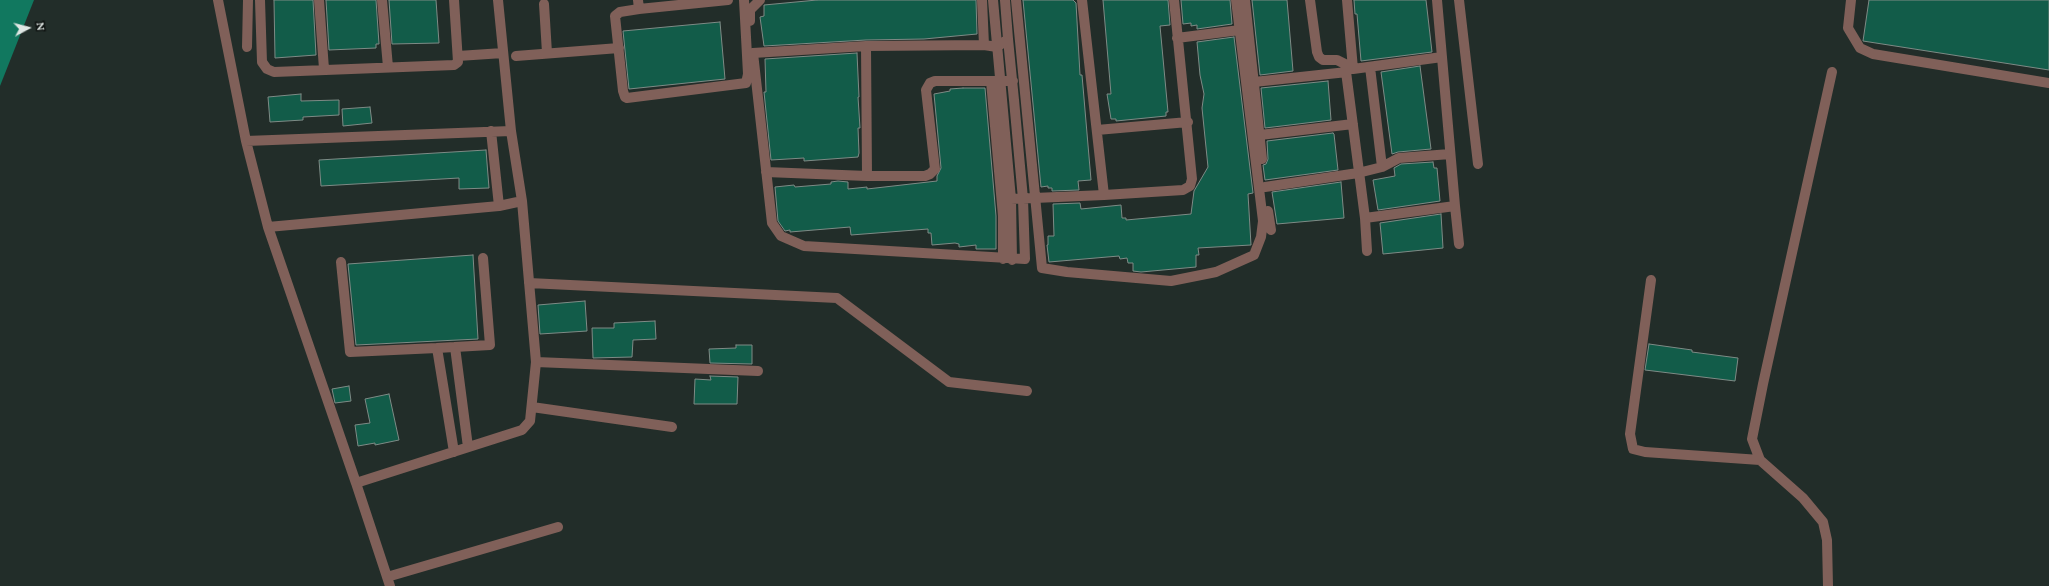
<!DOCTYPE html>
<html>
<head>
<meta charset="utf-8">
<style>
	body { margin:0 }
	#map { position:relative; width:2049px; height:586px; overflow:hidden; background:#222d29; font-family:Spectral,serif }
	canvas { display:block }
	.north { position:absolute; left:8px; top:8px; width:40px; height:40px; -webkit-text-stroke:3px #0f1412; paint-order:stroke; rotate:83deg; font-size:11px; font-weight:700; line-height:16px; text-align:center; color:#e0e7e4 }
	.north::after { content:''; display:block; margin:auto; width:14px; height:18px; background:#e0e7e4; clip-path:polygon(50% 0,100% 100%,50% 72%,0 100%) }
</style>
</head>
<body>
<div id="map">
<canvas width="2049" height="586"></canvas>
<div class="north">N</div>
</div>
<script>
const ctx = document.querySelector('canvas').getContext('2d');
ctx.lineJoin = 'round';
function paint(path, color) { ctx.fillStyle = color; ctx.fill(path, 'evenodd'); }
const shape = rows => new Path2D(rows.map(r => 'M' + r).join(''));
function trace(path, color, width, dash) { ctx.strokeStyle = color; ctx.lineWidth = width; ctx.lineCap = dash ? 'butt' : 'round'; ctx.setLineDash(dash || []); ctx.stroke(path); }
paint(shape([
	[0,0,34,0,0,86]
]), '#11785f');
const building = shape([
	[274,0,313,0,316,55,275,58,274,0],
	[326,0,376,0,379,44,376,44,376,48,329,50,326,0],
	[389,0,436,0,439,43,392,44,389,0],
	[817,0,976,0,977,34,924,39,866,40,764,46,760,17,764,16,764,5,817,0],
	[1023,0,1073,0,1076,3,1080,75,1082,75,1091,180,1078,181,1079,190,1052,191,1052,188,1048,188,1048,186,1041,187,1023,0],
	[1103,0,1168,0,1170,25,1160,26,1168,112,1166,112,1166,116,1116,121,1116,119,1111,119,1107,94,1111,94,1103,0],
	[1181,0,1230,0,1232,24,1197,29,1197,25,1191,26,1191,23,1183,24,1181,0],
	[1252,0,1287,0,1293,71,1260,75,1252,0],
	[1354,0,1426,0,1432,52,1361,61,1357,14,1355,14,1354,0],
	[1869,0,2049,0,2049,70,1863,41,1869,0],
	[720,22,725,79,629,89,623,31,720,22],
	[1234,37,1253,193,1248,194,1251,245,1198,248,1199,255,1196,255,1196,267,1141,272,1133,271,1133,263,1128,263,1127,258,1120,259,1119,256,1049,262,1047,245,1048,245,1048,236,1054,236,1053,204,1080,203,1081,209,1121,205,1122,218,1126,218,1126,220,1191,214,1194,191,1208,167,1202,108,1204,94,1200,75,1197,42,1234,37],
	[857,53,859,97,858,97,860,128,858,128,859,153,858,157,804,161,804,158,771,160,764,92,766,92,765,59,857,53],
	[1420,66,1431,149,1398,152,1392,154,1381,72,1420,66],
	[1328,81,1331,120,1265,128,1261,88,1328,81],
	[963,88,985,88,996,216,996,249,976,249,976,245,959,247,959,244,955,243,932,245,931,233,928,233,928,229,851,235,850,227,790,232,790,230,785,231,778,221,775,187,794,185,795,187,831,184,831,182,838,181,848,182,848,189,867,187,867,189,937,181,937,176,941,168,934,94,950,91,950,89,963,88],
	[301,94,301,101,339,100,339,115,303,117,303,120,270,122,268,97,301,94],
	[370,107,372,123,343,126,342,109,370,107],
	[1333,133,1334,134,1338,170,1265,180,1263,165,1266,164,1268,159,1267,141,1333,133],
	[486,150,489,188,459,189,459,178,321,186,319,160,486,150],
	[1433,162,1434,168,1437,168,1440,201,1378,210,1373,180,1395,176,1394,168,1401,164,1433,162],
	[1341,182,1344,218,1277,224,1272,192,1341,182],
	[1441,214,1443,248,1383,254,1380,223,1441,214],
	[473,255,478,339,356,345,348,264,473,255],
	[585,301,587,331,540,334,538,305,585,301],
	[655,321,656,339,633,340,632,357,593,358,592,328,614,328,614,323,655,321],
	[1649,344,1692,350,1692,352,1738,358,1735,381,1645,370,1649,344],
	[736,345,752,345,752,364,710,363,709,349,736,348,736,345],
	[710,376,738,377,737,404,694,404,695,379,711,380,710,376],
	[349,386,351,401,335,403,332,389,349,386],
	[389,394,399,440,375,445,375,443,358,446,355,425,370,423,365,399,389,394]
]);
paint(building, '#125c49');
trace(building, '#7e8b86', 1);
trace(shape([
	[218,0,246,141],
	[260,0,262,62,267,69,274,72,454,65,458,62,454,0],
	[319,0,324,69],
	[382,0,388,67],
	[638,0,639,9,620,12,615,16,623,91,625,97,627,98,746,83,748,74,744,0],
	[982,0,984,45],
	[993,0,1011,199,1012,260],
	[1005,0,1008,39,1014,100,1023,199,1025,259,804,246,781,236,772,223,753,53,866,46,984,45,997,47,1008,39],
	[1016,0,1042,268,1067,272,1171,281,1216,272,1254,255,1261,237,1263,221,1236,0],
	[1245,0,1262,159],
	[1310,0,1317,52,1319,57,1323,60,1337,60,1345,64,1365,218,1367,251],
	[1347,0,1353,69,1442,57],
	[1459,0,1478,164],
	[1851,0,1848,28,1860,48,1873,54,2049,83],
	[544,4,547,53],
	[639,9,728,0],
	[750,21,750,10,760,0],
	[1177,38,1240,30],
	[866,46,867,176,925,176,930,174,935,169,926,90,930,83,935,81,1013,81],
	[247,47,248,0],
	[458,56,503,53],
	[516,56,619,48],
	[1370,67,1382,167],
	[991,81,1003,216,1003,259],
	[1254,82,1347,72],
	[1097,130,1188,122],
	[491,131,499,206],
	[511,131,246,141,268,227,499,206,522,201],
	[1260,135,1353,124],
	[766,172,867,176],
	[1265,187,1358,173,1382,167,1399,158,1450,154],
	[1104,195,1183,190,1190,186,1192,179,1174,0],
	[1011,199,1104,195,1082,0],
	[1455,206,1459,244],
	[1268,211,1271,230],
	[1365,218,1455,206,1437,0],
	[268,227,356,483],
	[341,262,350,352,437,348,454,452],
	[1651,280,1630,434,1633,449,1645,452,1760,460],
	[529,283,837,298,949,382,1027,391],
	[455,347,468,447],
	[437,348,490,345,483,258],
	[536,362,758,371],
	[532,407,672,427],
	[387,577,558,527],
	[390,586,356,483,522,430,530,421,536,362,522,201,511,131,498,0],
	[1828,586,1827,540,1823,522,1803,498,1760,460,1752,439,1763,384,1832,72]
]), '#806059', 10);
</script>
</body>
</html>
